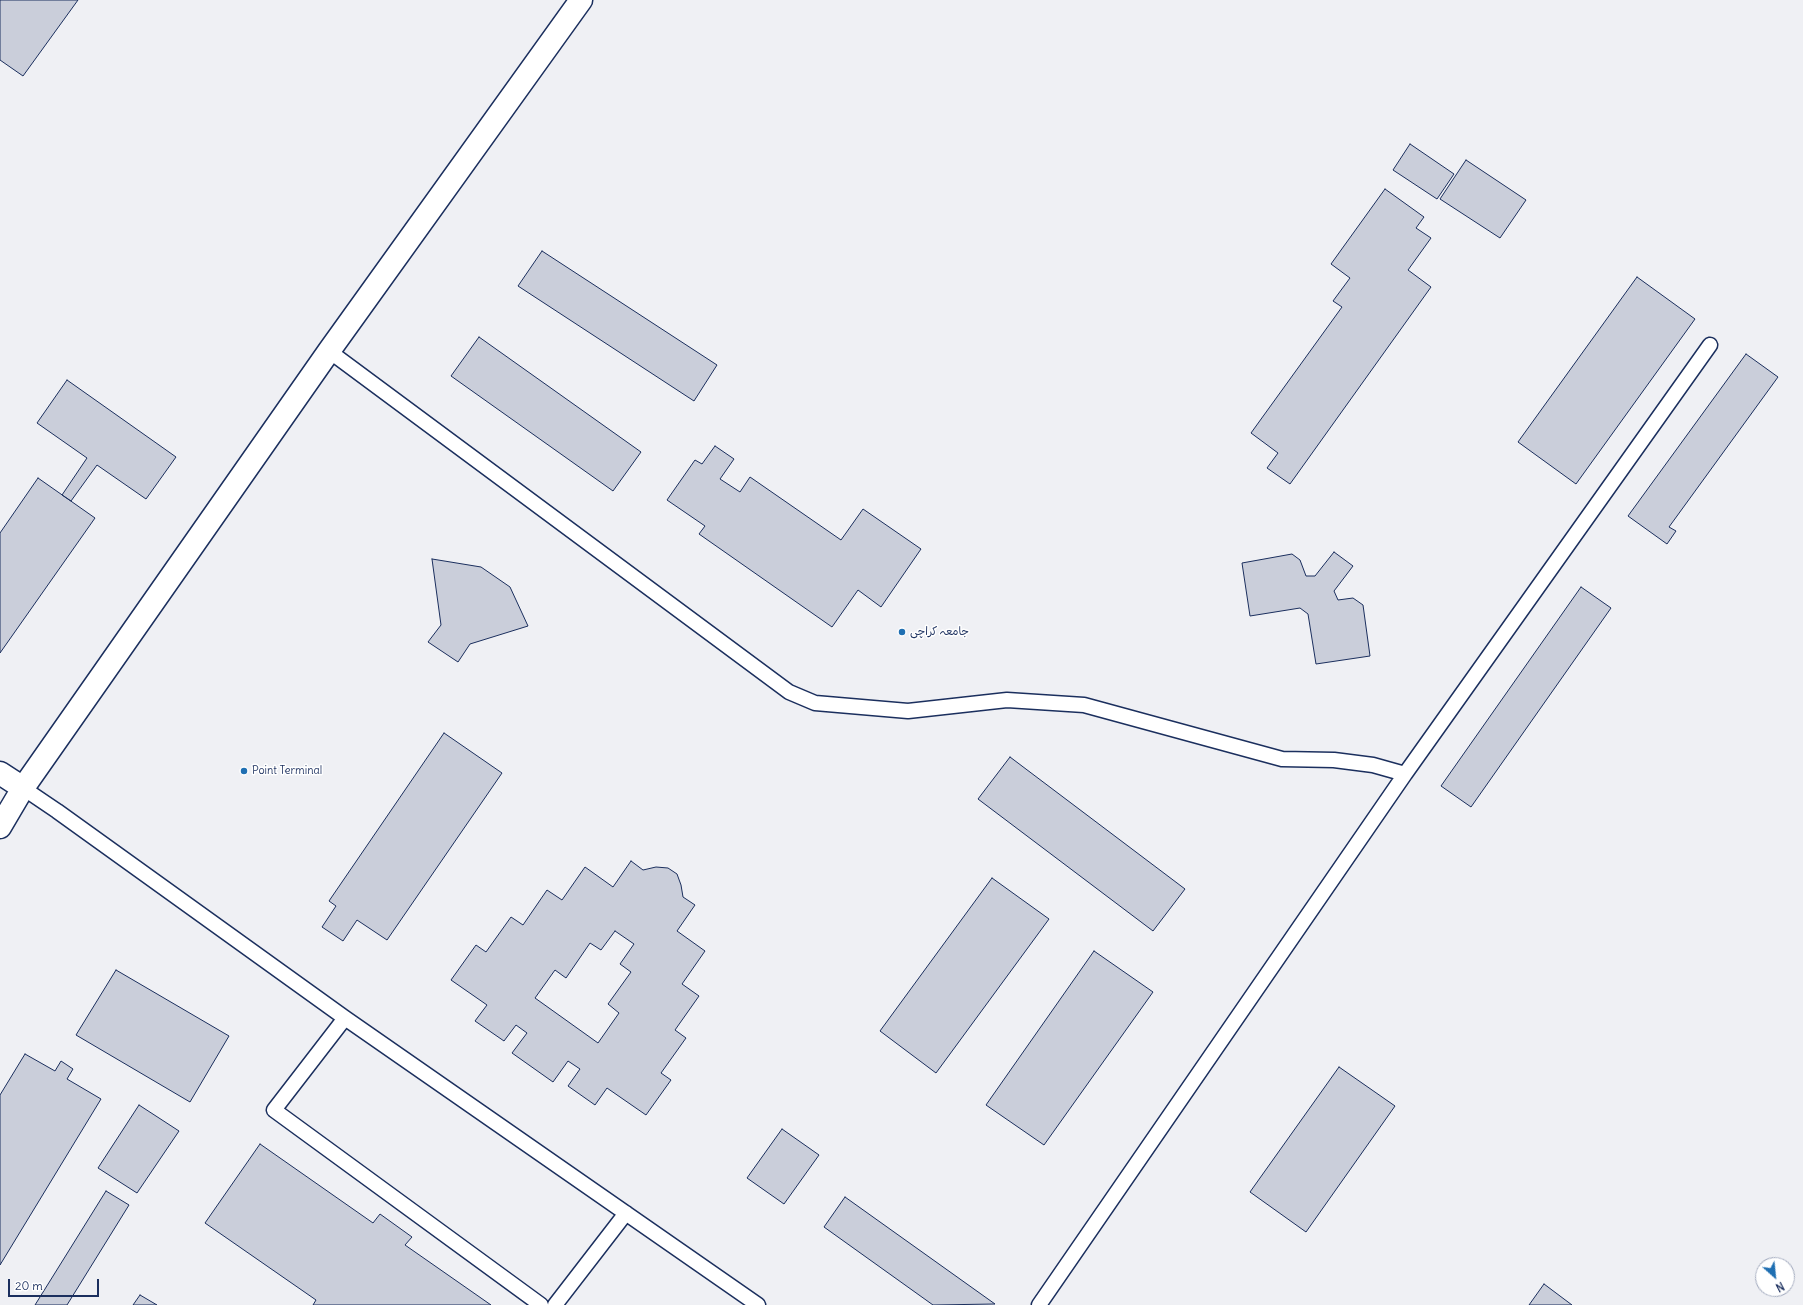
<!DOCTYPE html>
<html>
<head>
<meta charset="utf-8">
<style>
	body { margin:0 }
	#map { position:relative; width:1803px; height:1305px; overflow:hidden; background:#fff; font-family:Delius,sans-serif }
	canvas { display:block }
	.north { position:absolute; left:1755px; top:1257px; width:40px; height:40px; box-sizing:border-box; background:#fff; border:1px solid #a4acbf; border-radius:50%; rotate:153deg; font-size:11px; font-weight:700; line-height:16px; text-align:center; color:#1b2f5e }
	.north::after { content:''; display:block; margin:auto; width:14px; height:18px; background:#1f6fb2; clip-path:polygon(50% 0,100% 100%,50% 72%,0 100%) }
	.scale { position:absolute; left:8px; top:1279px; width:91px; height:18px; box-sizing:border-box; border:2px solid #1b2f5e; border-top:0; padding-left:5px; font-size:12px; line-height:14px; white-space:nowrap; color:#1b2f5e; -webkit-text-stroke:3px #fff; paint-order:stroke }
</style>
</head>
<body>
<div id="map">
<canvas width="1803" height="1305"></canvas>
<div class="north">N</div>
<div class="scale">20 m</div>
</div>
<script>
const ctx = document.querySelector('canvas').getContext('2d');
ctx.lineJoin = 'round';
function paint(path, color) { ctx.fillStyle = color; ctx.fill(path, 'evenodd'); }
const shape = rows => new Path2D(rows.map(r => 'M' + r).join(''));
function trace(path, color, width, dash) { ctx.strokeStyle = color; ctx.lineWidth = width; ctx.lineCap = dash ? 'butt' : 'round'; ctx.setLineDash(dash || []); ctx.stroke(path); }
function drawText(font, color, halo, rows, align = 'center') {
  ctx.font = font + ' Delius,"Playpen Sans Arabic",sans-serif'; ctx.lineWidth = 3; ctx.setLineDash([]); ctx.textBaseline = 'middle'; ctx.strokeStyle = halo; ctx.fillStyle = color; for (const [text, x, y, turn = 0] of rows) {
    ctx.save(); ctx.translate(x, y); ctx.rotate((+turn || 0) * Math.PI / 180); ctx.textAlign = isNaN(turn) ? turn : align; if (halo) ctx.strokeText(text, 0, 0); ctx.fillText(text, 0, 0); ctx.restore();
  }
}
paint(shape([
	[0,0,1803,0,1803,1305,0,1305],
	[1763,1265,1787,1265,1787,1289,1763,1289]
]), '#eff0f4');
const building = shape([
	[0,0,78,0,23,76,0,60,0,0],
	[1410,144,1454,174,1437,199,1393,170,1410,144],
	[1466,160,1526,200,1500,238,1440,199,1466,160],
	[1385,189,1424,217,1416,228,1431,238,1408,270,1431,287,1290,484,1267,468,1278,453,1251,433,1342,307,1333,301,1350,278,1331,264,1385,189],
	[542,251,717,365,694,401,518,286,542,251],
	[1637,277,1695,319,1576,484,1518,442,1637,277],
	[479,337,641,452,613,491,451,376,479,337],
	[1746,354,1778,377,1669,527,1676,531,1667,544,1628,516,1746,354],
	[67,380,176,457,146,499,97,465,71,501,62,495,87,458,37,423,67,380],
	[715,446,734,459,720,479,740,492,750,477,841,540,863,509,921,549,881,607,858,590,832,627,699,534,705,526,667,500,695,460,702,464,715,446],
	[38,478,95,518,0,653,0,533,38,478],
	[1334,552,1353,566,1334,591,1338,600,1353,598,1363,605,1370,656,1316,664,1308,614,1300,608,1250,616,1242,563,1292,554,1300,560,1306,576,1315,576,1334,552],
	[432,559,481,567,510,587,528,626,470,644,458,662,428,642,441,625,432,559],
	[1581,587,1611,608,1471,807,1441,786,1581,587],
	[444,733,502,773,387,940,357,920,343,941,322,927,336,906,329,901,444,733],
	[1010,757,1185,889,1153,931,978,799,1010,757],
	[631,861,643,870,656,867,668,868,677,874,681,885,683,897,695,905,677,931,705,951,682,984,699,996,675,1030,686,1038,661,1073,671,1080,646,1115,607,1088,595,1105,568,1086,580,1069,568,1061,553,1082,512,1053,527,1033,516,1025,504,1041,475,1021,487,1005,451,980,476,945,486,952,511,917,523,925,547,890,562,900,585,867,613,887,631,861],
	[615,931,634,944,620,964,631,972,608,1004,619,1013,598,1043,535,998,555,970,566,978,590,943,601,950,615,931],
	[992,878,1049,919,936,1073,880,1031,992,878],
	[1094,951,1153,992,1044,1145,986,1105,1094,951],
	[116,970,229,1036,190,1102,76,1035,116,970],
	[25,1054,55,1071,61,1061,73,1069,67,1079,101,1099,0,1265,0,1095,25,1054],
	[1339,1067,1395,1106,1306,1232,1250,1192,1339,1067],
	[139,1105,179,1131,137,1193,98,1168,139,1105],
	[782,1129,819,1155,784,1204,747,1178,782,1129],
	[260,1144,373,1223,380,1214,412,1237,405,1245,491,1305,313,1305,316,1300,205,1223,260,1144],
	[106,1191,129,1205,67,1305,35,1305,106,1191],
	[845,1197,995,1304,933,1305,824,1227,845,1197],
	[1544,1284,1572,1305,1529,1305,1544,1284],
	[140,1295,157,1305,133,1305,140,1295]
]);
paint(building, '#caceda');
trace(building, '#1b2f5e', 1);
const service = shape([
	[329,351,789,692,815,703,908,711,1007,700,1084,705,1282,759,1334,760,1373,765,1405,774,1039,1305],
	[1405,774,1710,345],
	[23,788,57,811,345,1018,758,1305],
	[345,1018,274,1110,541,1305],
	[555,1305,626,1213]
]);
const tertiary = shape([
	[0,773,23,788],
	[0,827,23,788,105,671,329,351,581,0]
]);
trace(service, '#1b2f5e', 17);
trace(tertiary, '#1b2f5e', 25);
trace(service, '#fff', 14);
trace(tertiary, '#fff', 22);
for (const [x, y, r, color] of [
	[902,632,4,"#1f6fb2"],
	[244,771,4,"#1f6fb2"]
]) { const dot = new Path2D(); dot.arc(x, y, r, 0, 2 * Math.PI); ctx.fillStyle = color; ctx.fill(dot); trace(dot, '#fff', 1.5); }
drawText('11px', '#1b2f5e', '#fff', [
	["جامعہ کراچی",910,632],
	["Point Terminal",252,771]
], 'left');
</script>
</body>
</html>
